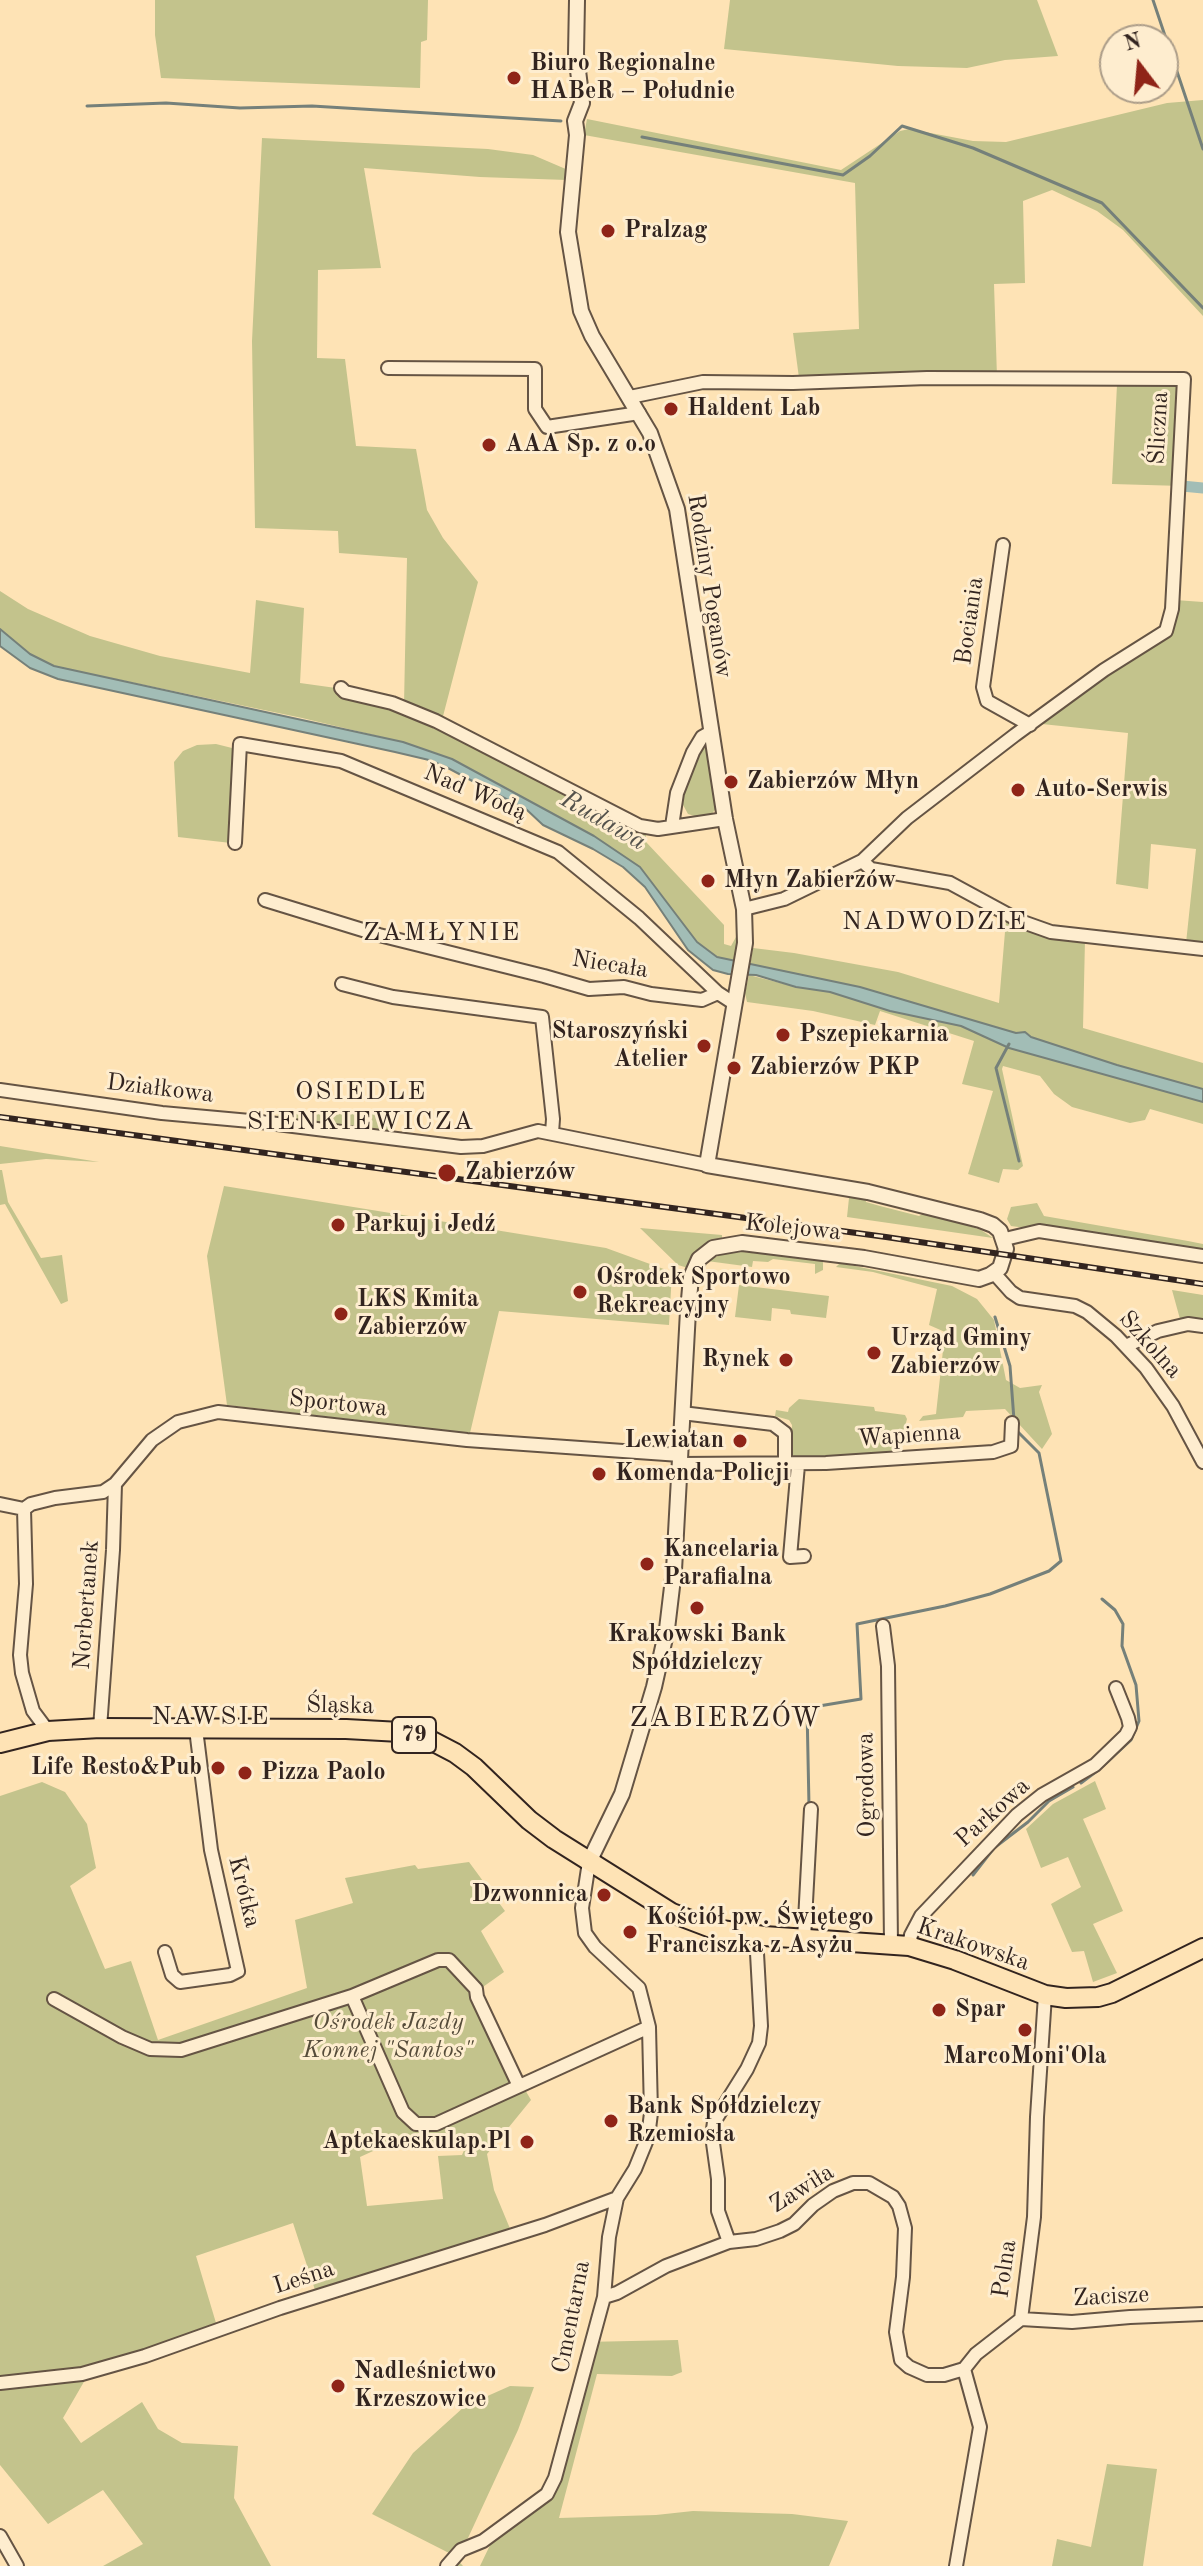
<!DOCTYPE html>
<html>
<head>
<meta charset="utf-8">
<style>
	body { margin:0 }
	#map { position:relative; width:1203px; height:2566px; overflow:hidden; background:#fee3b5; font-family:"Old Standard TT",serif }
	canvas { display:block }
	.north { position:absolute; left:1099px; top:24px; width:80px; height:80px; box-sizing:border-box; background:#feedcf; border:2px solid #ac9d89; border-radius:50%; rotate:344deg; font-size:22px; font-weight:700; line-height:32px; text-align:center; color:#32241f }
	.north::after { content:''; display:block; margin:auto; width:28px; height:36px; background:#8f2418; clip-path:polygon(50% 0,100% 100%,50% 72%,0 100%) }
</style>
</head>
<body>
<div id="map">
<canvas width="1203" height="2566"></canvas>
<div class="north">N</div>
</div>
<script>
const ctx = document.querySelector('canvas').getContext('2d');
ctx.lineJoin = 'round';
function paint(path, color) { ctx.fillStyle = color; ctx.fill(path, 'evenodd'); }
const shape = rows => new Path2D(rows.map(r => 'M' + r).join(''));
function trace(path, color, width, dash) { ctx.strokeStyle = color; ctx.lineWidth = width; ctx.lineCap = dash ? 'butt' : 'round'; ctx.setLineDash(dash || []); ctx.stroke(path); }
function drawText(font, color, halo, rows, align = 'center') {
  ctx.font = font + ' "Old Standard TT",serif'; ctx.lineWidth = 6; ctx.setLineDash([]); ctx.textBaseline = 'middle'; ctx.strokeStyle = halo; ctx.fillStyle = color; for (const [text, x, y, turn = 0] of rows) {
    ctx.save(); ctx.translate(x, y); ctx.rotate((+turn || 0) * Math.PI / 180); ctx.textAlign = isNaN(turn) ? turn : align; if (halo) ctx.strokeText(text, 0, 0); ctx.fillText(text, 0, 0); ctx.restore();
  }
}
paint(shape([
	[155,0,428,0,427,40,421,42,420,88,161,78,155,35],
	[730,0,1037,0,1058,56,1005,60,967,68,898,66,724,49],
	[1203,100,1203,316,1123,230,1097,211,1052,190,1023,201,1025,283,994,284,997,377,799,378,793,333,859,329,855,183,584,135,587,119,841,170,900,131,909,129,973,141,1006,142,1167,103],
	[262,138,488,149,533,155,568,170,567,180,480,177,364,168,381,268,318,270,317,358,345,359,356,446,416,449,427,510,443,538,478,582,442,720,404,704,407,558,339,553,338,531,255,528,252,341],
	[1117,385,1189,386,1182,486,1112,484],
	[0,591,28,609,90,636,160,656,250,673,256,600,304,608,300,683,336,688,397,707,646,833,646,842,724,925,724,944,731,946,736,937,738,939,733,963,717,957,697,942,640,867,594,836,439,754,403,742,302,718,54,666,30,654,0,629],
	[1175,600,1203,602,1203,945,1186,943,1196,849,1151,844,1148,889,1116,884,1128,733,1042,724,1106,673,1171,631],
	[216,744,236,749,231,843,178,837,174,762,183,751,197,745],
	[705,744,718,806,710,816,701,818,688,814,682,803,682,796,686,777],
	[1006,920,1085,940,1083,1028,1203,1063,1203,1089,1117,1065,1031,1037,1025,1032,1016,1033,860,987,750,966,753,948,794,953,898,972,999,1003],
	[749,975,796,987,830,992,890,1011,961,1026,1009,1048,1203,1102,1203,1124,1150,1109,1145,1120,1130,1123,1072,1107,1054,1094,1040,1076,1003,1066,1002,1069,1023,1166,1018,1170,1003,1169,999,1183,968,1174,993,1091,962,1084,974,1041,880,1011,875,1025,813,1011,747,1002,745,993],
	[278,1113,388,1114,388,1133,277,1120],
	[0,1146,99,1162,46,1159,0,1164],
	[0,1170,2,1170,8,1202,41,1258,62,1255,68,1301,61,1304,5,1204,0,1205],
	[224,1186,606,1248,672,1272,669,1325,499,1311,470,1433,227,1405,207,1256],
	[865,1196,866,1202,880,1206,919,1216,926,1212,949,1219,981,1230,993,1238,847,1217,849,1198],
	[1037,1203,1044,1216,1188,1241,1203,1244,1203,1250,1036,1225,1026,1228,1011,1226,1007,1219,1011,1207],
	[640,1228,722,1235,722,1238,700,1248,688,1268,678,1265],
	[743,1252,823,1260,823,1270,815,1274,815,1264,773,1259,768,1262,753,1261,752,1267,707,1261,725,1253],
	[840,1263,952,1286,977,1299,994,1320,1006,1380,1020,1388,1042,1385,1039,1392,1052,1434,1042,1449,1005,1409,966,1411,963,1417,919,1421,923,1416,936,1414,945,1332,929,1325,937,1289,873,1272,836,1267],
	[739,1285,829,1296,826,1318,791,1314,790,1310,772,1308,771,1321,735,1317],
	[1172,1290,1203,1295,1203,1319,1180,1319],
	[799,1399,874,1407,875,1411,905,1415,907,1419,899,1449,895,1454,796,1458,792,1454,792,1425,789,1420,775,1416,776,1410,788,1412,789,1408],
	[1095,1781,1106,1809,1083,1819,1123,1911,1093,1924,1117,1973,1093,1982,1084,1951,1072,1952,1051,1904,1081,1887,1068,1857,1041,1868,1026,1829,1053,1804],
	[42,1782,65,1792,87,1824,96,1868,70,1886,105,1969,131,1961,158,2040,307,1988,295,1920,353,1903,345,1878,415,1865,418,1869,469,1862,505,1911,481,1931,504,1972,480,1989,511,2082,424,2127,524,2088,531,2100,487,2154,494,2190,511,2231,316,2293,293,2223,196,2256,216,2323,104,2363,61,2372,63,2381,85,2380,63,2418,81,2443,142,2402,158,2429,182,2443,238,2446,234,2498,271,2566,103,2566,143,2544,103,2490,48,2524,0,2465,0,1796],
	[395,2141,465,2148,462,2155,438,2156,443,2199,367,2206,360,2157],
	[678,2340,682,2372,672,2376,597,2374,559,2518,656,2515,693,2511,792,2514,848,2521,829,2566,480,2566,493,2539,549,2498,561,2480,587,2374,577,2370,585,2342],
	[510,2386,534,2387,518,2430,468,2538,452,2554,463,2566,443,2566,451,2554,372,2514,413,2453,465,2406],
	[1107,2464,1157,2469,1143,2566,1052,2566,1057,2539,1091,2547]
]), '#c3c38c');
const water = shape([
	[0,629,30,654,54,666,403,742,452,759,594,836,640,867,697,942,717,957,860,987,1016,1033,1025,1032,1031,1037,1117,1065,1203,1089,1203,1102,1009,1048,961,1026,890,1011,830,992,796,987,756,975,728,974,713,970,688,950,645,887,623,867,593,849,543,825,527,810,446,767,429,760,395,752,58,679,30,668,0,646,0,629]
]);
paint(water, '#a2bdb6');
trace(water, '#75807a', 2);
trace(shape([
	[1153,0,1203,149],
	[87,106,166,103,240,108,312,106,561,121],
	[642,137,843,175,870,156,902,126,973,148,1102,203,1203,308],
	[1009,1044,996,1068,1019,1161],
	[995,1317,1010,1366,1014,1420],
	[1102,1599,1115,1610,1123,1624,1122,1646,1136,1685,1139,1721,1131,1740,1103,1766],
	[1081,1783,1097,1771],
	[809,1806,807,1708,861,1699,857,1624,945,1606,990,1594,1049,1571,1061,1561,1039,1453,1017,1431],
	[973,1875,994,1848,1028,1822,1049,1801,1073,1787]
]), '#75807a', 3);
trace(shape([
	[1182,486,1203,488]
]), '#a2bdb6', 11);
const minor = shape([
	[388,368,535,369,535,409,547,427,639,413],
	[630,397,703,382,793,383,927,378,1184,379,1172,609,1166,631,1104,670,1015,735,907,818,862,861,784,899,744,909],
	[1003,545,983,687,987,701,1030,725],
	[341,688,345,692,392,703,436,721,640,826,658,829,725,819],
	[672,826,677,793,693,752,702,737,711,732],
	[235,843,240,744,341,761,558,852,639,918,718,993,735,1004],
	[862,861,871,869,950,883,1020,921,1051,932,1203,949],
	[265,900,379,935,544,976,589,989,624,987,651,994,702,1000,718,993],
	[342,984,393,997,542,1017,553,1119,552,1133],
	[0,1090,162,1113,261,1122,461,1147,483,1146,538,1131,707,1165],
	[1005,1239,1039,1231,1203,1256],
	[994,1273,1011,1292,1020,1298,1075,1306,1087,1312,1116,1336,1146,1368,1173,1406,1203,1462],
	[1126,1346,1158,1331,1188,1324,1203,1326],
	[682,1413,773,1424,785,1433,785,1465],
	[679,1464,826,1463,993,1452,1011,1446,1012,1423],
	[798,1465,790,1557,804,1556],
	[0,1504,24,1509],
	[24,1509,31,1504,55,1498,103,1492,115,1484,152,1440,178,1422,218,1412,467,1440,680,1455],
	[24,1509,26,1584,20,1655,22,1673,33,1711,48,1731],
	[883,1626,888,1666,891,1944],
	[100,1728,113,1550,115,1484],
	[804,1939,811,1809],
	[909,1946,911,1935,921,1916,1017,1815,1042,1795,1095,1765,1126,1735,1130,1727,1128,1718,1116,1688],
	[165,1952,172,1975,180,1982,230,1975,238,1971,211,1850,196,1729],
	[54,1999,122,2037,150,2049,181,2050,352,1996],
	[519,2086,477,1997,476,1989,449,1960,438,1960,352,1996,403,2112,416,2124,436,2124,649,2027],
	[729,2242,718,2211,718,2179,712,2136,714,2122,747,2069,759,2043,761,2026,756,1935],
	[604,2297,617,2293,666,2266,729,2242,756,2239,780,2231,794,2224,813,2205,833,2191,853,2183,869,2183,893,2197,899,2206,905,2228,903,2277,896,2332,901,2360,909,2367,927,2375,944,2375,964,2369],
	[1021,2319,1072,2322,1130,2317,1203,2314],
	[0,2383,82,2374,145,2356,280,2308,545,2225,617,2198],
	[0,2536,17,2566],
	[447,2566,461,2550,483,2541,547,2494,555,2478,604,2297,609,2237,617,2198,635,2169,648,2137,651,2113,649,2027,639,1988,595,1947,585,1933,582,1908,589,1862],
	[956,2566,980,2427,964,2369,976,2354,1021,2319,1034,2217,1037,2117,1045,1995]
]);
const tertiary = shape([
	[577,0,576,54,582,103,575,121,577,135,568,232,581,311,592,336,650,433,677,509,725,819,744,909,745,943,707,1165,868,1192,980,1220,993,1225,1000,1231,1006,1249,1000,1268,990,1275,979,1279,864,1258,742,1243,713,1248,699,1259,691,1277,688,1311,674,1570,667,1629,654,1687,622,1794,589,1862]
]);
const primary = shape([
	[0,1743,48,1731,100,1728,346,1729,400,1732,432,1741,455,1753,474,1767,529,1820,554,1839,672,1913,714,1929,764,1936,909,1946,955,1960,1045,1995,1066,1998,1098,1997,1112,1993,1203,1948]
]);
trace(minor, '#655444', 16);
trace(tertiary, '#655444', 18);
trace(primary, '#32241f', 22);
trace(minor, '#feedcf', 12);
trace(tertiary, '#feedcf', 14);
trace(primary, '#fee3b5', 18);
const rail = shape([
	[0,1117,886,1237,1203,1284]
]);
trace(rail, '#32241f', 6);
trace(rail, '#feedcf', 3, [9]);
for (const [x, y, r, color] of [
	[514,78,8,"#8f2418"],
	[608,231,8,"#8f2418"],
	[671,409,8,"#8f2418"],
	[489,445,8,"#8f2418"],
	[731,782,8,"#8f2418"],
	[1018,790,8,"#8f2418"],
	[708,881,8,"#8f2418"],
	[783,1035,8,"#8f2418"],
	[704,1046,8,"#8f2418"],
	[734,1068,8,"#8f2418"],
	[447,1173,10,"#8f2418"],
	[338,1225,8,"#8f2418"],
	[580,1292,8,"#8f2418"],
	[341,1314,8,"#8f2418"],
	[874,1353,8,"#8f2418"],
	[786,1360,8,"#8f2418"],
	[740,1441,8,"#8f2418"],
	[599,1474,8,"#8f2418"],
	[647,1564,8,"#8f2418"],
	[697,1608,8,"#8f2418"],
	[218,1768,8,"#8f2418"],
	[245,1773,8,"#8f2418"],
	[604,1895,8,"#8f2418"],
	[630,1932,8,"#8f2418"],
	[939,2010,8,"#8f2418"],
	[1025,2030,8,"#8f2418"],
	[611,2121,8,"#8f2418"],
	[527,2142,8,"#8f2418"],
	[338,2386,8,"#8f2418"]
]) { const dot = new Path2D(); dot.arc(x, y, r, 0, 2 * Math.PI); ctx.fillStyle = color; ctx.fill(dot); trace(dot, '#feedcf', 3); }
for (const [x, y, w] of [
	[414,1735,44]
]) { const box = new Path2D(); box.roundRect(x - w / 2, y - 18, w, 36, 6); ctx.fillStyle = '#feedcf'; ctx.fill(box); trace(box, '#32241f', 2); }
drawText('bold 22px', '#32241f', null, [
	["79",414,1735]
]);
drawText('bold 24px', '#32241f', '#feedcf', [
	["Biuro Regionalne",530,64],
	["HABeR – Południe",530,92],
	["Pralzag",624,231],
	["Haldent Lab",687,409],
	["AAA Sp. z o.o",505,445],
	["Zabierzów Młyn",747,782],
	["Auto-Serwis",1034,790],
	["Młyn Zabierzów",724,881],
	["Staroszyński",688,1032,"right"],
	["Atelier",688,1060,"right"],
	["Pszepiekarnia",799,1035],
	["Zabierzów PKP",750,1068],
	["Zabierzów",465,1173],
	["Parkuj i Jedź",354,1225],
	["Ośrodek Sportowo",596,1278],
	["Rekreacyjny",596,1306],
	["LKS Kmita",357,1300],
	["Zabierzów",357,1328],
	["Urząd Gminy",890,1339],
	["Zabierzów",890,1367],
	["Rynek",770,1360,"right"],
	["Lewiatan",724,1441,"right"],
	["Komenda Policji",615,1474],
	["Kancelaria",663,1550],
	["Parafialna",663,1578],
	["Krakowski Bank",697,1635,"center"],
	["Spółdzielczy",697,1663,"center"],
	["Life Resto&Pub",202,1768,"right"],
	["Pizza Paolo",261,1773],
	["Dzwonnica",588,1895,"right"],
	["Kościół pw. Świętego",646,1918],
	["Franciszka z Asyżu",646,1946],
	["Spar",955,2010],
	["MarcoMoni'Ola",1025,2057,"center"],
	["Bank Spółdzielczy",627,2107],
	["Rzemiosła",627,2135],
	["Aptekaeskulap.Pl",511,2142,"right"],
	["Nadleśnictwo",354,2372],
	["Krzeszowice",354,2400]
], 'left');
drawText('24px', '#32241f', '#feedcf', [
	["Śliczna",1159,428,-87],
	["Rodziny Poganów",709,586,81],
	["Bociania",970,621,-82],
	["Nad Wodą",475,793,23],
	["Niecała",610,965,9],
	["Działkowa",160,1089,7],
	["Kolejowa",793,1228,6],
	["Szkolna",1150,1345,48],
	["Sportowa",338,1404,6],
	["Wapienna",909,1436,-4],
	["Norbertanek",87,1605,-86],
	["Śląska",340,1706,1],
	["Ogrodowa",867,1785,-91],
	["Parkowa",993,1813,-42],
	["Krótka",244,1892,76],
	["Krakowska",973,1945,19],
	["Zawiła",802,2189,-32],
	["Polna",1005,2269,-82],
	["Leśna",304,2278,-18],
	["Zacisze",1111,2297,-3],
	["Cmentarna",572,2317,-79]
]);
drawText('italic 24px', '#564c3a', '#feedcf', [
	["Ośrodek Jazdy",388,2023],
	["Konnej \"Santos\"",388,2051]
]);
drawText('italic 26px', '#54524c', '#feedcf', [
	["Rudawa",603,821,30]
]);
ctx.letterSpacing = '2px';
drawText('26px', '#32241f', '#feedcf', [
	["NADWODZIE",935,922],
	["ZAMŁYNIE",442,933],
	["OSIEDLE",361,1092],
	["SIENKIEWICZA",361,1122],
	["NAWSIE",211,1717]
]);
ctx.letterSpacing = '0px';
ctx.letterSpacing = '2px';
drawText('28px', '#32241f', '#feedcf', [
	["ZABIERZÓW",726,1719]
]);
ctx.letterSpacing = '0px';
</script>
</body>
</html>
